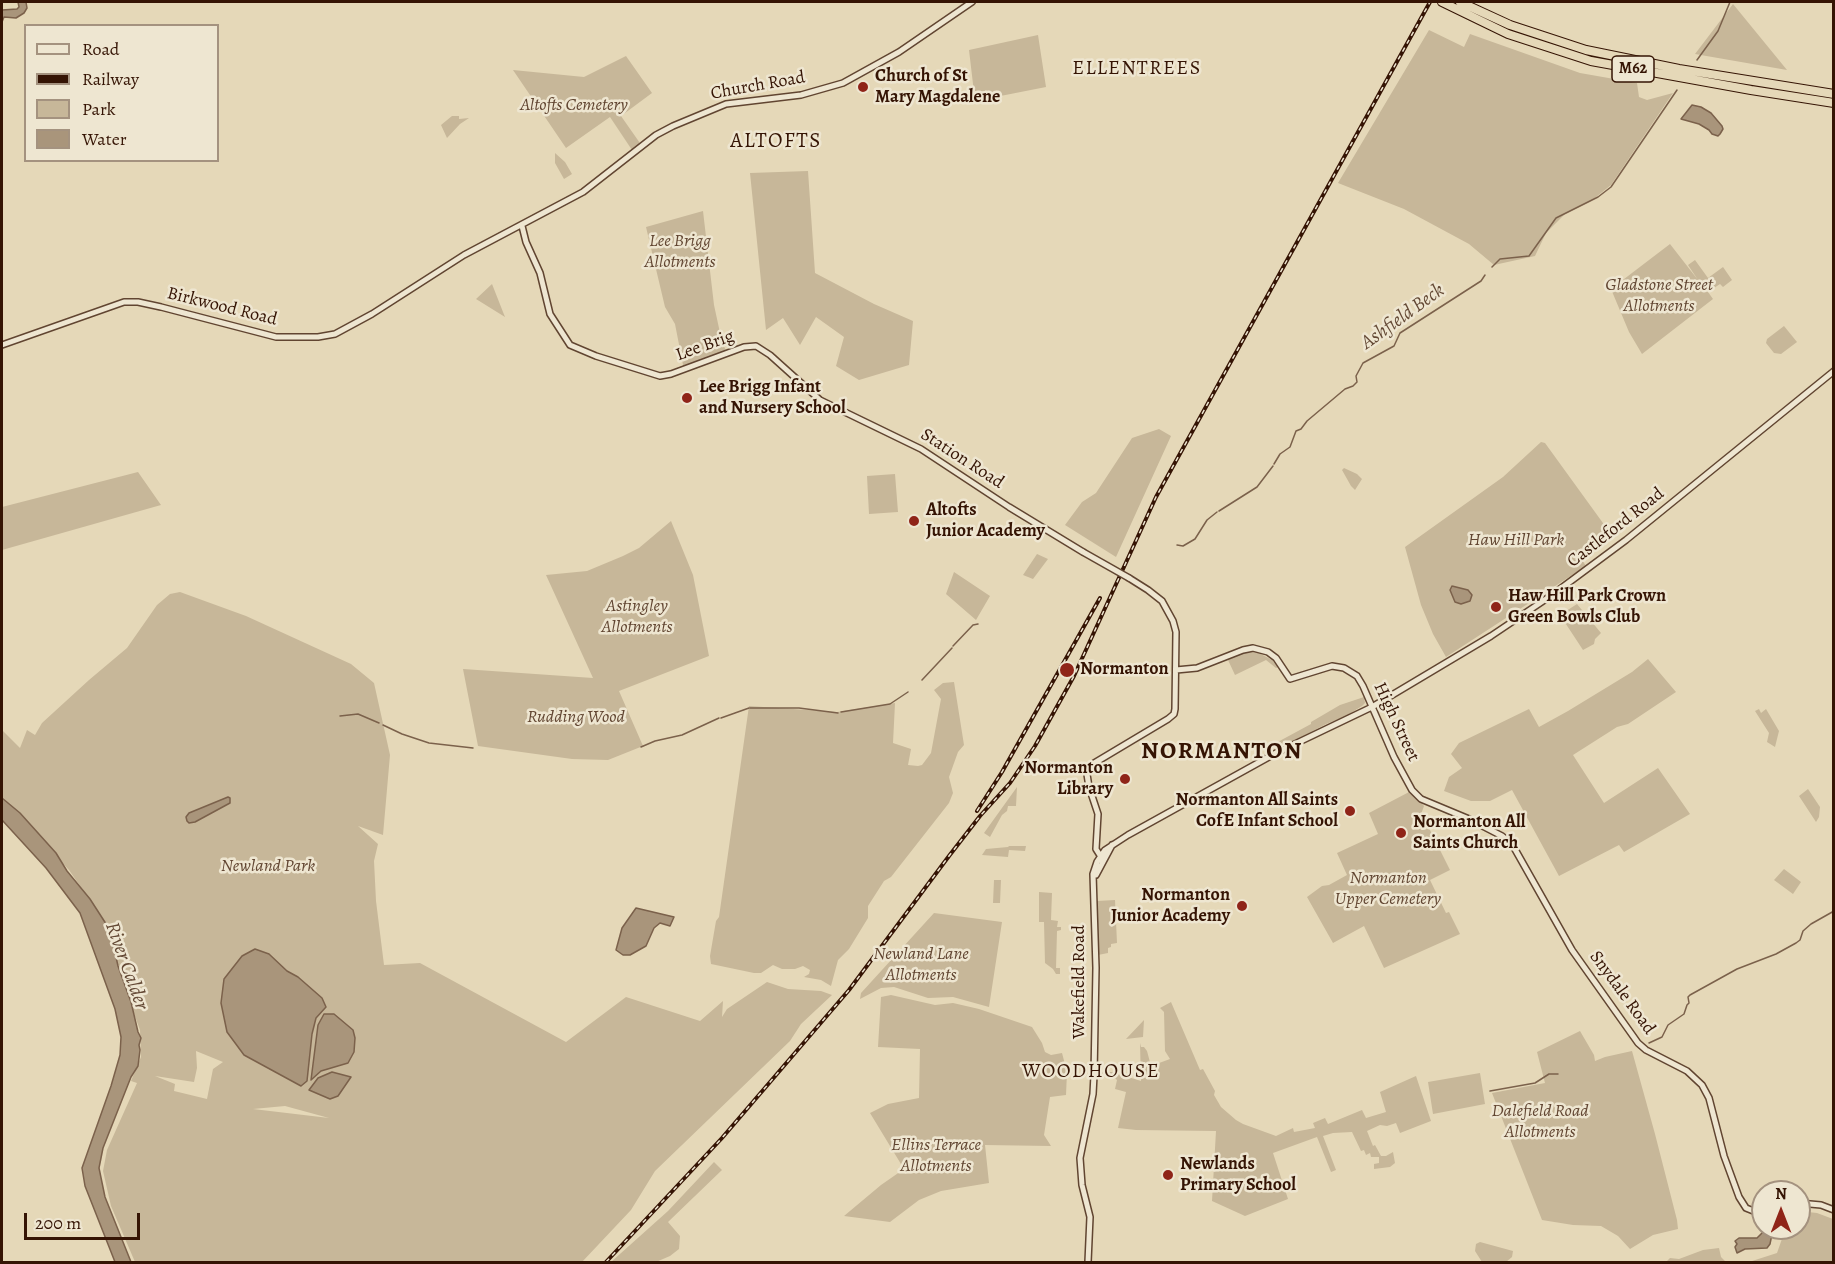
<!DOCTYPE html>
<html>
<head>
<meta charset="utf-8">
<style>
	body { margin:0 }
	#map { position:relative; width:1835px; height:1264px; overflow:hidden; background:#e5d8b8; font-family:Alegreya,serif }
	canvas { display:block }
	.frame { position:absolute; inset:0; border:3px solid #351404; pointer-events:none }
	.legend { position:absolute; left:24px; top:24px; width:195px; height:138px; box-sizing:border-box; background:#eee6d1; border:2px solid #a4927f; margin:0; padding:8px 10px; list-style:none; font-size:18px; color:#351404 }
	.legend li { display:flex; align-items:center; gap:12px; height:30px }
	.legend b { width:30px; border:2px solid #a4927f }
	.north { position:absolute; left:1751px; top:1180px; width:60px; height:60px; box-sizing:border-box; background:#eee6d1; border:2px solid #a4927f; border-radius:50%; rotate:0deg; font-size:16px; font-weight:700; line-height:24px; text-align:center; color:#351404 }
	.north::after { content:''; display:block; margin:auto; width:21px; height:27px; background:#8f2418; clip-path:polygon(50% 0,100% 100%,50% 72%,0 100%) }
	.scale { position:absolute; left:24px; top:1213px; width:116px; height:27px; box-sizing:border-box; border:3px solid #351404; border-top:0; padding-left:8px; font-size:18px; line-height:21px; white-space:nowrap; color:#351404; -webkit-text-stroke:4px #eee6d1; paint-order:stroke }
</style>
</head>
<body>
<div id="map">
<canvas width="1835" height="1264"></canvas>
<div class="frame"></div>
<ul class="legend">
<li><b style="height:8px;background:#eee6d1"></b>Road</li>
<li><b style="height:8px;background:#351404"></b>Railway</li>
<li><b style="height:16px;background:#c7b799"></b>Park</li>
<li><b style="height:16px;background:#a9957b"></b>Water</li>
</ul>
<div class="north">N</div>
<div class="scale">200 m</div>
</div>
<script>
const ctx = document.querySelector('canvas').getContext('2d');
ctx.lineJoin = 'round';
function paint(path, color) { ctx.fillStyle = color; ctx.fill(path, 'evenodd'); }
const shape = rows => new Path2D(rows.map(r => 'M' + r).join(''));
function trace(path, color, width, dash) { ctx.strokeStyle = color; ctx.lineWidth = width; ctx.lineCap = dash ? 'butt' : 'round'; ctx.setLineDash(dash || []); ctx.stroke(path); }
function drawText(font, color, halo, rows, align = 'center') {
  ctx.font = font + ' Alegreya,serif'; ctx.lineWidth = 5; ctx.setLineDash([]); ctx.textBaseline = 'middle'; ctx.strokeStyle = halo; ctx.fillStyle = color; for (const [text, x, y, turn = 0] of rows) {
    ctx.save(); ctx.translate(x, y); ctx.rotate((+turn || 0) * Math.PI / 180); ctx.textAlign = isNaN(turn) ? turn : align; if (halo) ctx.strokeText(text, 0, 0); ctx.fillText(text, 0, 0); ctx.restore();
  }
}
paint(shape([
	[1733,4,1787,70,1695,54],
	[1429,30,1464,47,1470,34,1580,73,1637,83,1639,97,1647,100,1673,93,1611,185,1591,201,1565,214,1546,233,1535,256,1494,265,1469,244,1404,209,1338,183],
	[1038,35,1046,87,975,101,969,50],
	[626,56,652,93,621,116,642,146,634,153,610,117,566,148,513,70,584,77],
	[452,116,459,116,459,119,469,118,460,124,447,138,441,125],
	[555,153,565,162,572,174,564,179,555,163],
	[808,171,815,273,874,304,913,321,909,365,859,380,836,366,844,337,816,317,800,345,783,318,766,330,750,173],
	[703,211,714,305,722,342,727,353,684,370,675,324,665,307,646,227],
	[1670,244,1698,280,1688,265,1695,260,1708,278,1723,267,1732,280,1723,287,1720,284,1708,292,1713,299,1642,354,1629,332,1611,289],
	[492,284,503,312,505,317,476,299],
	[1784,326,1797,342,1781,354,1774,353,1766,343,1767,339],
	[1159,429,1171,436,1116,557,1065,525,1082,502,1096,493,1132,438],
	[1541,442,1545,443,1608,530,1578,554,1586,566,1446,657,1433,634,1421,605,1405,547,1503,477],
	[1344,468,1357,474,1362,479,1355,490,1351,486,1342,470],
	[138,472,161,505,2,550,2,507],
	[895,474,898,512,869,514,867,476],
	[671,521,693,575,709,656,619,691,643,746,608,760,572,759,478,746,463,669,593,678,546,575,587,571,623,556,639,548],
	[1037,554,1048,559,1033,579,1023,575],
	[954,572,990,596,976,620,946,594],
	[180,592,246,616,351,664,374,683,390,755,383,835,358,826,378,844,374,861,376,901,384,965,420,963,566,1042,626,997,700,1021,723,1001,722,1017,727,1009,767,982,788,989,821,991,832,995,801,1024,790,1041,655,1171,631,1210,582,1262,135,1262,111,1206,103,1171,107,1150,137,1083,131,1081,141,1057,140,1030,96,909,69,870,2,798,2,730,20,748,27,730,35,735,42,723,89,680,127,648,157,605,170,594],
	[196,1051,223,1062,213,1069,207,1099,174,1091,175,1084,155,1076,194,1082,197,1068],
	[285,1106,329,1118,253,1109],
	[1577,604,1601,633,1595,639,1594,644,1583,650,1560,615],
	[1257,652,1272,660,1278,667,1276,668,1266,660,1235,675,1228,660,1243,653],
	[1648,659,1676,692,1628,724,1617,727,1573,755,1604,803,1658,768,1690,814,1624,852,1619,845,1559,876,1512,790,1490,801,1471,801,1444,791,1449,777,1462,768,1451,754,1459,743,1529,709,1539,727,1568,711,1632,672],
	[954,682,964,745,958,752,949,777,953,793,949,803,891,877,884,881,868,906,868,918,849,949,838,960,831,986,821,980,804,977,809,974,810,970,803,966,795,969,782,969,773,965,761,973,754,973,711,964,710,956,716,921,719,917,749,706,837,712,895,703,893,743,911,749,908,765,918,766,922,765,931,753,941,699,934,690,943,683],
	[1364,697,1365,703,1362,706,1346,716,1326,724,1282,747,1275,746,1274,744,1311,724,1311,722,1340,705],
	[1759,709,1761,713,1766,709,1779,731,1775,747,1767,742,1769,733,1755,711],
	[1017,787,1016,806,1008,806,1007,811,1002,815,990,837,984,833],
	[1808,789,1820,807,1819,817,1816,822,1799,796],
	[1411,791,1424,806,1420,817,1429,828,1450,870,1430,880,1446,913,1449,912,1460,934,1384,968,1364,926,1333,943,1307,897,1322,886,1329,885,1347,875,1337,853,1378,834,1369,813],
	[1009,846,1026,846,1025,851,1009,850,1008,857,982,855,986,849,1008,847],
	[1784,869,1801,882,1793,894,1774,880],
	[994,880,1001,880,1000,903,993,903],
	[1039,892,1052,893,1051,920,1058,921,1057,927,1061,927,1061,930,1057,931,1056,968,1060,968,1060,974,1056,974,1053,969,1045,963,1044,922,1039,922],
	[1115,900,1117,943,1111,944,1111,947,1108,948,1108,953,1098,955,1097,901],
	[934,913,1002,922,989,1007,953,997,928,998,894,987,881,988,860,999,861,993],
	[891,995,935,1005,953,1003,979,1009,1032,1027,1042,1043,1045,1052,1051,1055,1062,1053,1067,1072,1066,1095,1050,1097,1044,1135,1051,1146,985,1145,989,1183,941,1191,919,1200,890,1222,844,1216,881,1185,904,1169,870,1113,888,1104,919,1098,920,1049,878,1047,881,997],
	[1171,1002,1200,1070,1203,1069,1215,1091,1214,1095,1221,1107,1236,1120,1243,1124,1276,1136,1293,1128,1294,1132,1315,1128,1313,1123,1325,1118,1328,1124,1362,1110,1366,1118,1386,1112,1380,1092,1416,1076,1431,1121,1400,1133,1396,1123,1387,1126,1380,1125,1367,1131,1373,1146,1375,1145,1381,1156,1386,1156,1393,1152,1395,1163,1390,1167,1374,1169,1374,1164,1379,1163,1379,1157,1371,1157,1370,1153,1366,1155,1364,1150,1361,1151,1352,1132,1333,1133,1323,1136,1336,1170,1331,1172,1317,1137,1273,1153,1288,1199,1245,1216,1212,1201,1216,1131,1136,1130,1118,1128,1126,1092,1115,1089,1117,1080,1114,1077,1101,1075,1094,1077,1094,1072,1112,1072,1141,1081,1140,1043,1141,1047,1144,1047,1147,1051,1151,1066,1170,1059,1165,1051,1164,1012,1160,1008],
	[1144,1020,1143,1037,1126,1039],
	[1580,1031,1594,1055,1595,1061,1605,1057,1632,1051,1655,1134,1677,1220,1678,1229,1653,1235,1630,1249,1618,1236,1601,1226,1573,1225,1542,1220,1492,1093,1545,1083,1537,1052],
	[1480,1073,1485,1104,1433,1114,1428,1082],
	[714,1162,722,1170,668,1222,680,1236,679,1249,670,1256,656,1262,611,1262,668,1211],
	[1799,1211,1817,1213,1833,1219,1833,1262,1749,1262,1777,1253,1783,1236,1780,1228,1799,1228],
	[1480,1242,1513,1251,1512,1257,1506,1262,1482,1262,1475,1251,1476,1244],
	[1719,1248,1721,1257,1726,1262,1666,1262,1670,1258,1679,1259,1703,1250]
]), '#c7b799');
const water = shape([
	[18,2,26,2,27,8,24,13,16,18,4,17,2,22,2,10,17,9,19,7,18,2],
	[1692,105,1701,107,1711,113,1722,126,1723,129,1720,134,1718,136,1712,134,1709,130,1699,124,1681,119,1692,105],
	[1452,586,1468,590,1472,595,1470,601,1461,604,1455,602,1450,590,1452,586],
	[228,797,230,798,230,803,195,822,189,823,187,821,186,817,189,813,228,797],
	[2,798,20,813,56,853,67,871,90,899,110,930,118,966,131,1002,138,1032,141,1038,139,1045,140,1050,138,1066,131,1077,103,1148,99,1168,105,1197,131,1262,115,1262,85,1186,82,1168,111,1086,120,1055,121,1037,115,1009,80,913,46,868,2,820,2,798],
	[636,908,674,917,670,926,660,923,654,928,646,946,630,955,623,955,616,950,622,928,636,908],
	[255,949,269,954,287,971,298,977,322,998,326,1007,316,1018,312,1034,307,1081,301,1086,244,1055,227,1032,221,1003,224,979,242,956,255,949],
	[324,1014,334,1014,353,1030,355,1038,354,1052,348,1063,321,1071,311,1080,318,1025,324,1014],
	[332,1072,351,1077,338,1096,330,1099,309,1090,318,1078,332,1072],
	[1767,1228,1771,1228,1772,1234,1770,1244,1767,1248,1745,1249,1737,1253,1735,1247,1737,1244,1735,1241,1739,1238,1757,1238,1767,1228]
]);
paint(water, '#a9957b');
trace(water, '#7b614b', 1.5);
trace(shape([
	[1697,60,1718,31,1730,2],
	[1492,267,1500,259,1529,256,1556,218,1598,197,1611,187,1677,90],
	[1274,464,1280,454,1290,447,1296,431,1301,429,1307,421,1345,389,1353,386,1357,382,1356,376,1363,363,1394,346,1400,333,1481,281,1485,275],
	[1219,511,1257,487,1273,466],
	[1177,545,1183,546,1195,539,1207,520,1217,512],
	[953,646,973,625,978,624],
	[922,680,952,648],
	[750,708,799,708,838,713],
	[841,712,890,704,908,692],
	[340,716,358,714,379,723],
	[721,718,749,708],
	[383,725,402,734,429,743,473,748],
	[641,747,655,741,682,735,719,718],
	[1649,1043,1662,1037,1668,1025,1684,1014,1687,1005,1689,1003,1688,997,1690,995,1737,969,1776,954,1796,943,1800,940,1803,931,1811,924,1834,911],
	[1490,1091,1535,1083,1549,1074,1558,1074]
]), '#7b614b', 1.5);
const minor = shape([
	[522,226,526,242,540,273,550,314,570,345,596,356,660,376,671,374,744,347,756,346,770,355,820,400,921,449,1009,507,1083,552],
	[2,345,124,302,138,302,161,307,276,337,318,337,335,334,372,314,464,255,583,192,656,135,673,126,726,104,801,95,843,83,899,52,972,2],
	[1176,670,1197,668,1243,650,1253,648,1268,652,1276,658,1290,679,1332,666,1344,668,1357,676,1363,686,1394,757,1412,790,1421,799,1469,819,1502,836,1512,844,1572,950,1638,1043,1646,1050,1687,1071,1702,1085,1709,1098,1724,1156,1739,1197,1746,1208,1756,1212,1763,1211],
	[1103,860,1096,849,1098,814,1089,787,1086,768,1168,719,1174,714,1175,709,1176,632,1173,621,1162,601,1148,590,1129,578],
	[1096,875,1112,845],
	[1799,1203,1821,1205,1834,1210],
	[1088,1262,1090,1217,1082,1185,1080,1158,1093,1094,1094,1075,1096,968,1093,874,1097,862,1105,850,1128,835,1276,753,1372,707,1491,636,1552,595,1626,540,1834,371]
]);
const highway = shape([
	[1442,2,1508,34,1591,61,1751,90,1834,103],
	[1460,2,1510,25,1586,50,1679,69,1834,94]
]);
trace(minor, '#614531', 8);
trace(highway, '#351404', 10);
trace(minor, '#eee6d1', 5);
trace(highway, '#e5d8b8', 8);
const rail = shape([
	[977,811,1002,772,1100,598],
	[606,1262,722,1138,849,990,949,856,980,816,1010,783,1035,746,1074,676,1156,497,1430,2]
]);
trace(rail, '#351404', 4);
trace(rail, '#eee6d1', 1.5, [4.5]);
const minorBridge = shape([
	[1083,552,1129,578]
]);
trace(minorBridge, '#614531', 8, []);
trace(minorBridge, '#eee6d1', 5);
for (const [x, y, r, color] of [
	[863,87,6,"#8f2418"],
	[687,398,6,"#8f2418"],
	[914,521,6,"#8f2418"],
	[1496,607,6,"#8f2418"],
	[1067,670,8,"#8f2418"],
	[1125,779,6,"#8f2418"],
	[1350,811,6,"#8f2418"],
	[1401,833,6,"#8f2418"],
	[1242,906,6,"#8f2418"],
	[1168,1175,6,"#8f2418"]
]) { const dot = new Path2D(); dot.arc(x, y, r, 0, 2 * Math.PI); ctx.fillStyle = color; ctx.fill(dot); trace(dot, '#eee6d1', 2); }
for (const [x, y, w] of [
	[1633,69,42]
]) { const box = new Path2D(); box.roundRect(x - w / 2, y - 13, w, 26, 4.5); ctx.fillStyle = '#eee6d1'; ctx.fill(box); trace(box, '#351404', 1.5); }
drawText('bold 16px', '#351404', null, [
	["M62",1633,69]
]);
drawText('bold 18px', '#351404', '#eee6d1', [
	["Church of St",875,77],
	["Mary Magdalene",875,98],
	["Lee Brigg Infant",699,388],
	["and Nursery School",699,409],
	["Altofts",926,511],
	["Junior Academy",926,532],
	["Haw Hill Park Crown",1508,597],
	["Green Bowls Club",1508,618],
	["Normanton",1080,670],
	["Normanton",1113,769,"right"],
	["Library",1113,790,"right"],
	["Normanton All Saints",1338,801,"right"],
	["CofE Infant School",1338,822,"right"],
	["Normanton All",1413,823],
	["Saints Church",1413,844],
	["Normanton",1230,896,"right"],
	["Junior Academy",1230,917,"right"],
	["Newlands",1180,1165],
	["Primary School",1180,1186]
], 'left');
drawText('18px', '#351404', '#eee6d1', [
	["Church Road",758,86,-10],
	["Birkwood Road",222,307,14],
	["Lee Brig",705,346,-20],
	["Station Road",962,459,33],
	["Castleford Road",1616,528,-38],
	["High Street",1396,722,65],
	["Wakefield Road",1080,982,-90],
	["Snydale Road",1622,993,54]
]);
drawText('italic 18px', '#614531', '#eee6d1', [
	["Altofts Cemetery",574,106],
	["Lee Brigg",680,242],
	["Allotments",680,263],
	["Gladstone Street",1659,286],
	["Allotments",1659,307],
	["Haw Hill Park",1516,541],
	["Astingley",637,607],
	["Allotments",637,628],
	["Rudding Wood",576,718],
	["Newland Park",268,867],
	["Normanton",1388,879],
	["Upper Cemetery",1388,900],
	["Newland Lane",921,955],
	["Allotments",921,976],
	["Dalefield Road",1540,1112],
	["Allotments",1540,1133],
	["Ellins Terrace",936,1146],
	["Allotments",936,1167]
]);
ctx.letterSpacing = '1.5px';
drawText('20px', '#351404', '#eee6d1', [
	["ELLENTREES",1137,69],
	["WOODHOUSE",1091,1072]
]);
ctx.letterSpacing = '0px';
drawText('italic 20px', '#634834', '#eee6d1', [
	["Ashfield Beck",1403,317,-36],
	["River Calder",126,966,70]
]);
ctx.letterSpacing = '1.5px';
drawText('21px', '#351404', '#eee6d1', [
	["ALTOFTS",776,142]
]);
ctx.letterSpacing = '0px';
ctx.letterSpacing = '1.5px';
drawText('bold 24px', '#351404', '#eee6d1', [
	["NORMANTON",1222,752]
]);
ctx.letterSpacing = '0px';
</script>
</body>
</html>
